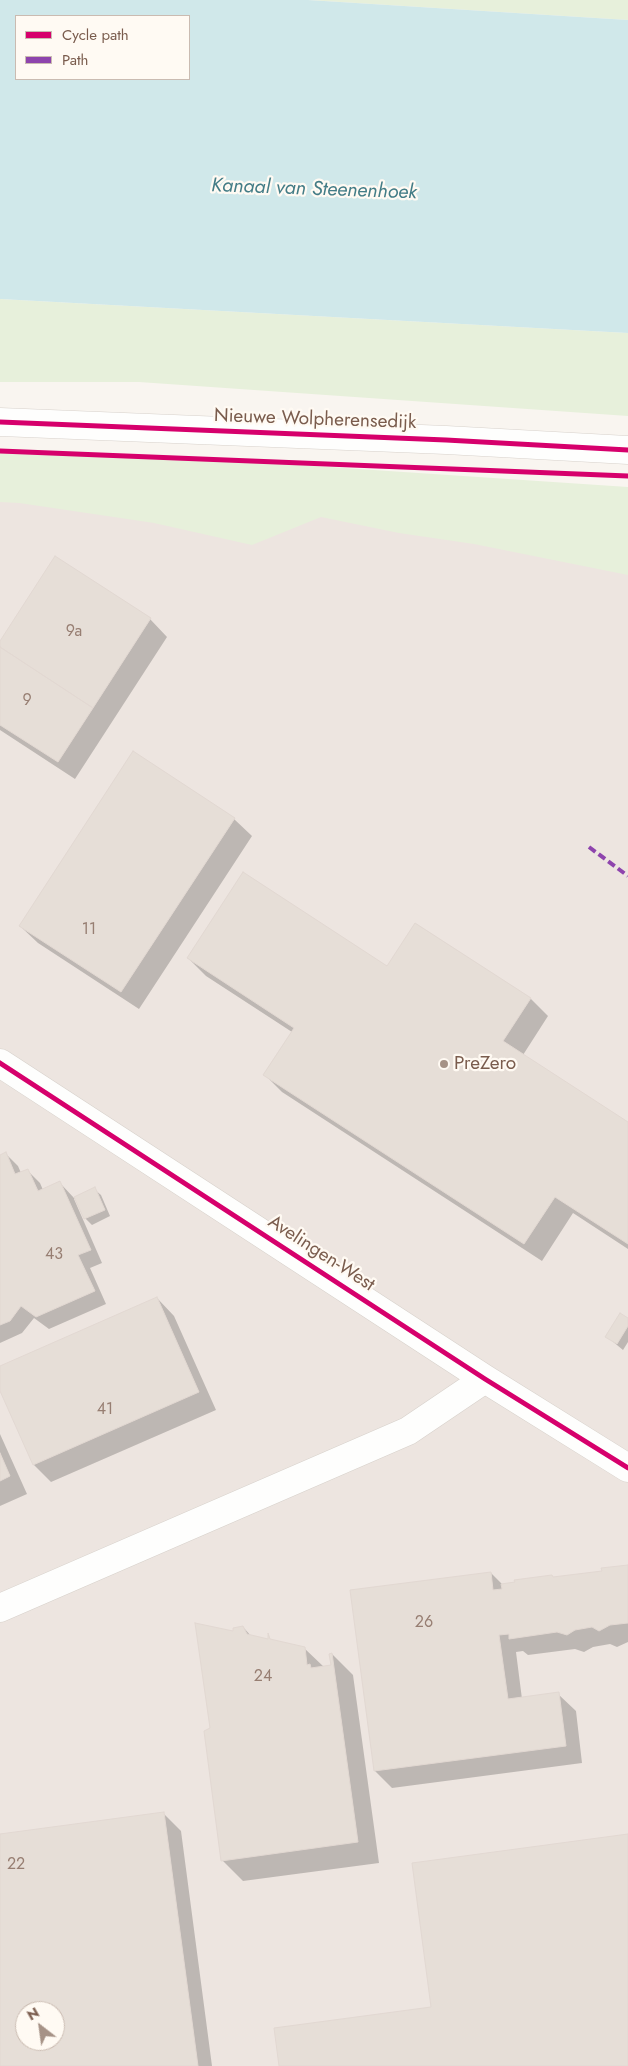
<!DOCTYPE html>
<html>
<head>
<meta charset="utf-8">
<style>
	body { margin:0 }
	#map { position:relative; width:628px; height:2066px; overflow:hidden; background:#f9f5f0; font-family:Jost,sans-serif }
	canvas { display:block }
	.legend { position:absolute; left:15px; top:15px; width:175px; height:65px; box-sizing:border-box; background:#fffaf3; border:1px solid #cabbb1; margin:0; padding:6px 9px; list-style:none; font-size:15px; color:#7a5c4d }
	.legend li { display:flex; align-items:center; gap:10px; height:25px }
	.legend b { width:25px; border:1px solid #cabbb1 }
	.north { position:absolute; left:15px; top:2001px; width:50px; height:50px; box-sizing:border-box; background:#fffaf3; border:1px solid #cabbb1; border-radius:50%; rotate:330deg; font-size:14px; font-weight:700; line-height:20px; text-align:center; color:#7a5c4d }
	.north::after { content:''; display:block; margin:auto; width:18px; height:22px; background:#a69286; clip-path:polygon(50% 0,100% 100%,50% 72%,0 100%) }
</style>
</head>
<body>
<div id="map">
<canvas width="628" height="2066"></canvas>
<ul class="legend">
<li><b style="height:6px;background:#d6006c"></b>Cycle path</li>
<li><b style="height:6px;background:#8e44ad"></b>Path</li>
</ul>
<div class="north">N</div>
</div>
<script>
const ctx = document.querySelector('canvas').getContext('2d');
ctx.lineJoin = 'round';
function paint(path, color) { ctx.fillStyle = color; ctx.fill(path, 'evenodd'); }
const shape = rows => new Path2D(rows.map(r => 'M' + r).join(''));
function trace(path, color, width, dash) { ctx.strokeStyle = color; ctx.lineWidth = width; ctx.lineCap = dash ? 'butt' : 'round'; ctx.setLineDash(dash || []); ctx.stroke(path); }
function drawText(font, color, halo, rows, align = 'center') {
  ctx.font = font + ' Jost,sans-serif'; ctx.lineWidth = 4.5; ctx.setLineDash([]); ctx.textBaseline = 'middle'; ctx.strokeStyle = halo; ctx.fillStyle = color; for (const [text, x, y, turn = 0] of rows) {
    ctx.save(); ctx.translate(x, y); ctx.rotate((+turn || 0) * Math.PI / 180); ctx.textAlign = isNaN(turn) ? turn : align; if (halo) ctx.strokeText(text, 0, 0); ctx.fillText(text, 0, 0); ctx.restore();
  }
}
paint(shape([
	[0,483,628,500,628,2066,0,2066],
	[25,2011,55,2011,55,2041,25,2041]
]), '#ede5e0');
paint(shape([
	[308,0,628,0,628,20],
	[0,299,628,333,628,416,139,382,0,382],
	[0,453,269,463,628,487,628,575,474,544,399,533,321,517,252,545,154,523,19,503,0,502]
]), '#e7f0db');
paint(shape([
	[0,0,308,0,628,20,628,333,0,299],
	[16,16,189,16,189,79,16,79]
]), '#d0e8ea');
paint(shape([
	[150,619,167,637,75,779,0,730,0,642],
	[234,819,252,836,139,1009,38,943,20,926],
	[416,924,531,999,548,1016,523,1055,628,1124,628,1249,573,1213,542,1261,282,1092,264,1074,292,1032,206,976,188,958,388,968],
	[6,1154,18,1166,21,1173,27,1170,40,1183,43,1190,60,1183,74,1198,94,1189,101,1195,110,1216,92,1225,85,1218,76,1198,74,1199,102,1263,90,1268,106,1304,49,1329,34,1318,22,1333,0,1343,0,1156],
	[157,1298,174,1316,216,1410,51,1482,34,1465,0,1388,0,1367],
	[628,1319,628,1342,623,1350,606,1336],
	[0,1434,27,1494,0,1506],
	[628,1566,628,1642,617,1647,610,1644,593,1647,584,1652,575,1649,528,1655,523,1651,516,1652,522,1699,558,1694,576,1711,582,1763,392,1788,375,1771,491,1573,503,1585,603,1572],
	[243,1627,252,1637,304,1648,324,1667,332,1666,332,1654,353,1675,379,1863,243,1881,222,1860,211,1728,235,1632],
	[164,1814,181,1831,212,2066,0,2066,0,1835],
	[25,2011,55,2011,55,2041,25,2041]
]), '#0003');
const building = shape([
	[55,556,151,618,93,708,0,647,0,641,55,556],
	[0,647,93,708,58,762,0,725,0,647],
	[133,751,235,818,121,992,19,926,133,751],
	[243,872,387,966,415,923,531,998,503,1041,628,1122,628,1244,555,1197,524,1244,263,1075,294,1028,187,958,243,872],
	[6,1152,15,1174,28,1169,38,1191,60,1181,91,1250,78,1255,95,1291,36,1317,21,1306,10,1321,0,1325,0,1155,6,1152],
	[95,1187,105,1210,84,1219,74,1197,95,1187],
	[157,1297,199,1392,33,1465,0,1391,0,1366,157,1297],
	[620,1313,628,1318,628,1326,617,1344,605,1337,620,1313],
	[0,1453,10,1476,0,1481,0,1453],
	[628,1565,628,1623,610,1625,599,1631,592,1627,575,1630,567,1635,557,1632,509,1639,509,1634,499,1635,508,1699,559,1692,566,1746,374,1771,350,1590,491,1572,493,1590,502,1589,501,1584,515,1582,514,1580,552,1575,553,1577,602,1571,601,1568,628,1565],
	[195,1623,233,1631,233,1628,243,1626,247,1634,268,1639,268,1633,270,1639,305,1647,307,1665,310,1664,311,1668,331,1665,329,1654,332,1653,358,1842,221,1861,204,1731,210,1728,195,1623],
	[164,1812,198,2066,0,2066,0,1834,164,1812],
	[25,2011,55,2011,55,2041,25,2041,25,2011],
	[628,1834,628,2066,279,2066,274,2028,431,2007,412,1863,628,1834]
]);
paint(building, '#e6ded7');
trace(building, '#e2d8d2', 1);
const minor = shape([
	[0,1063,485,1379,628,1468],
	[0,1608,408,1431,485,1379]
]);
const tertiary = shape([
	[0,422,446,440,628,450]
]);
trace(minor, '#d7d1cb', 29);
trace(tertiary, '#d7d1cb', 29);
trace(minor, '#fefefd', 28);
trace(tertiary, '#fefefd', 28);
trace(shape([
	[589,847,628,876]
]), '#8e44ad', 4, [8, 4]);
trace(shape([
	[0,422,446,440,628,450],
	[0,451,628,476],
	[0,1063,485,1379,628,1468]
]), '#d6006c', 5);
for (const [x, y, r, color] of [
	[444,1064,5,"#a69286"]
]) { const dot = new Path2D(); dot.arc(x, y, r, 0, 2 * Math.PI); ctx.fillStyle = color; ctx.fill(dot); trace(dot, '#fffaf3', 2); }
drawText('16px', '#977e72', null, [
	["9a",74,632],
	["9",27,701],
	["11",89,930],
	["43",54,1255],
	["41",105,1410],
	["26",424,1623],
	["24",263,1677],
	["22",16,1865]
]);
drawText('19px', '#7a5c4d', '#fffaf3', [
	["Nieuwe Wolpherensedijk",315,420,2],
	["Avelingen-West",321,1254,33]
]);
drawText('19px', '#7a5c4d', '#fffaf3', [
	["PreZero",454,1064]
], 'left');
drawText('italic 20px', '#437c86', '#fffaf3', [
	["Kanaal van Steenenhoek",314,190,2]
]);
</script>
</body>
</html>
